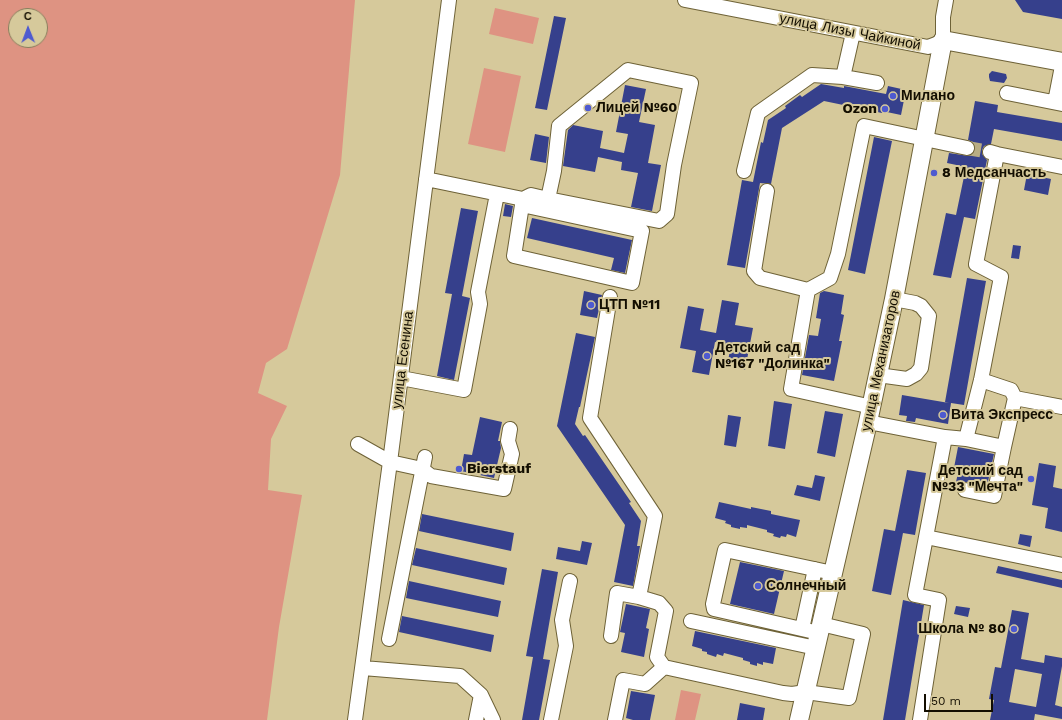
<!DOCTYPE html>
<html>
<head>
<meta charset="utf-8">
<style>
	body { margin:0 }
	#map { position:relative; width:1062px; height:720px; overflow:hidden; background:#d6c99b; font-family:"Work Sans",sans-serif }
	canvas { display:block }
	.north { position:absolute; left:8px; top:8px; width:40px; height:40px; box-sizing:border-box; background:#d6c99b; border:1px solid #887e5d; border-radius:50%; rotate:359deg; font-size:11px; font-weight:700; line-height:16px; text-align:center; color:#130e01 }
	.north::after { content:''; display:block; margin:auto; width:14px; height:18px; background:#4e5ad0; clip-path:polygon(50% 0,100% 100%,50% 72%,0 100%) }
	.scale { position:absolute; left:924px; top:694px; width:69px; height:18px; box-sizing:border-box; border:2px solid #130e01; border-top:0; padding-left:5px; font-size:12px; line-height:14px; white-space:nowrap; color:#130e01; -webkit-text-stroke:3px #d6c99b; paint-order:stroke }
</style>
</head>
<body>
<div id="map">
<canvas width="1062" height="720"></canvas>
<div class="north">С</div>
<div class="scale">50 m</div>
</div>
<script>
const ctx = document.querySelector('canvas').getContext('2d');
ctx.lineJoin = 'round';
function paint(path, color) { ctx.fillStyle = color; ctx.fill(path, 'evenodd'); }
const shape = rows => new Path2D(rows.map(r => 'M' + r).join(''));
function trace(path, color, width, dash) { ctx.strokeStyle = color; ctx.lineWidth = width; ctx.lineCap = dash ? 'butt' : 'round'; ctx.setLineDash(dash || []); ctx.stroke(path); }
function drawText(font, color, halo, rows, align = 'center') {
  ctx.font = font + ' "Work Sans",sans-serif'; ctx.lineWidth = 4; ctx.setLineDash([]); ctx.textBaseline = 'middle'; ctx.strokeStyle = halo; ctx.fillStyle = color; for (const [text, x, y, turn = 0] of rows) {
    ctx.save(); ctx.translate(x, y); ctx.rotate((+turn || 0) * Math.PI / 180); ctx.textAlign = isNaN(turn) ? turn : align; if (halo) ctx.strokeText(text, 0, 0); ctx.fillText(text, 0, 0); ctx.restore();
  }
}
paint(shape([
	[0,0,355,0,340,175,287,349,266,363,258,393,287,406,271,439,268,490,302,495,279,627,267,720,0,720],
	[16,16,40,16,40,40,16,40],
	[495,8,539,18,533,44,489,34],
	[484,68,521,76,505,152,468,144],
	[681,690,701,694,695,720,675,720]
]), '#de9382');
paint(shape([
	[1015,0,1062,0,1062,19,1023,12],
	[554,16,566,18,547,110,535,108],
	[992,71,1006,74,1007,78,1004,83,990,81,989,77,989,74],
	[821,84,844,88,844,86,886,94,888,86,906,90,901,115,882,111,882,113,824,101,782,128,771,184,760,183,745,268,727,265,742,180,753,182,761,142,763,143,768,120,786,108,785,106,800,95,802,97],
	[625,85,646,89,639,122,655,125,648,163,661,165,652,211,631,207,638,173,621,170,622,162,598,157,595,172,563,166,568,130,573,125,603,131,600,148,624,153,628,134,616,132],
	[975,101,998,105,997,112,1062,123,1062,141,994,129,991,144,984,146,982,150,982,154,987,160,975,219,964,217,951,278,933,275,946,213,956,215,966,167,947,163,949,153,969,156,973,154,975,150,975,146,973,142,968,140],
	[535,134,549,137,546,163,530,160],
	[874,137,892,141,865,274,848,270],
	[1027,174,1051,179,1048,195,1024,190],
	[505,204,513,206,511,217,503,216],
	[461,208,478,211,462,296,470,298,454,380,437,376,452,294,445,293],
	[532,218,632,240,625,273,611,270,614,258,527,238],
	[1013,245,1021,246,1019,259,1011,258],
	[967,278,986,281,964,405,951,403,948,424,916,418,915,422,906,421,907,416,899,415,902,395,949,403,945,402],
	[584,291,602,295,597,318,580,315],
	[824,291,844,295,841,314,844,315,839,341,842,341,834,381,802,375,809,335,818,336,821,319,816,318,820,293],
	[722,300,739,303,735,325,753,328,745,370,727,366,731,345,715,342,709,375,692,372,696,351,680,348,688,306,704,309,700,330,716,333],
	[576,333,595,337,580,407,579,407,575,424,583,436,585,435,631,502,629,503,641,521,637,546,640,546,633,586,614,582,625,525,557,426],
	[774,401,792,404,785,449,768,446],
	[825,411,843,414,835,457,817,453],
	[728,415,741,417,736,447,724,445],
	[480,417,502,422,498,441,500,441,501,448,494,478,461,471,464,454,472,455],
	[958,447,994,454,987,486,967,482,961,483,956,482,958,473,953,473],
	[1039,463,1056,466,1053,487,1062,489,1062,532,1045,528,1048,508,1032,505],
	[907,470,926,473,915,535,903,533,891,595,872,591,884,529,895,531],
	[815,475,825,477,820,501,794,495,797,485,812,488],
	[719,502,751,509,751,507,771,511,771,514,800,520,796,537,787,534,786,537,781,536,780,538,773,536,774,534,767,532,767,530,747,525,747,528,740,527,740,529,731,527,731,525,725,523,726,521,715,518],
	[422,514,514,533,511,551,419,531],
	[1020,534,1032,536,1030,547,1018,544],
	[582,541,592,543,587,565,556,559,558,547,580,551],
	[416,548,507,568,504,585,412,565],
	[740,562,784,571,774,614,730,604],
	[998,566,1062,580,1062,588,996,573],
	[542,569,558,572,543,659,550,660,539,720,522,720,533,657,526,656],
	[409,581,501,601,498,617,406,598],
	[903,600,924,605,905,720,883,720],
	[626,604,650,609,646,628,649,629,644,657,621,652,625,633,620,632],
	[956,606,970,608,968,617,954,614],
	[1012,610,1029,613,1021,659,1044,663,1045,655,1062,658,1062,666,1055,705,1062,707,1062,719,1035,714,1034,720,990,720,994,700,989,699,995,667,1001,668],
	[1015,669,1042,674,1036,707,1009,702],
	[402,616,494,635,491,652,399,632],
	[695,631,776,648,773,664,763,662,763,665,757,663,757,666,750,664,750,662,743,660,743,658,724,653,723,656,717,654,716,657,707,654,707,652,702,651,702,649,692,646],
	[631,691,655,695,650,720,633,720,626,718],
	[740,703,765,708,763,720,737,720]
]), '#36408c');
trace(shape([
	[967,148,990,152]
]), '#b9ad84', 14, [14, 7]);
const minor = shape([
	[685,0,928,47,936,44,943,40,943,17,946,0],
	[843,77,877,83],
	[1007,93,1062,104],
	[1055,102,1062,66],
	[997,154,1062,167],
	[744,171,758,113,812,75,843,77,853,33],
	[426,179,523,199,522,205,642,231,632,283,514,256,522,205],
	[767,191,754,271,760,278,808,290,830,278,838,254,864,126,967,148],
	[523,199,531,195,548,199,659,221,667,214,674,165,691,83,628,70,559,126,554,171,548,199],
	[808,290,791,389,872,407],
	[610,297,590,418,655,516,639,597,617,593,611,636],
	[878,375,907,379,916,374,921,368,929,316,921,306,915,303,894,299],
	[401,378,464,390,480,304,478,292,497,194],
	[981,380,1011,390,1015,398],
	[868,422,945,437,915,595,939,600,920,720],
	[945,437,966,439,1004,447,1015,398,1062,407],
	[966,439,981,380,1001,277,976,264,997,154,990,152],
	[358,444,390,462,422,469,431,476,504,489,512,454,508,441,510,429],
	[965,490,994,496,1004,447],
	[926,537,1062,565],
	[639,597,659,603,666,611,657,657,664,667,783,693,792,694,806,692,849,698,863,634,821,624],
	[691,621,816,648],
	[802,629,815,569],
	[819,633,714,609,713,604,725,550,833,573],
	[389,639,425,457],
	[363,668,460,676,481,695,493,720],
	[355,720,390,462,449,0],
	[476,720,481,695],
	[551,720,566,646,562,620,570,581],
	[615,720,623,680,645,684,664,667]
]);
const major = shape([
	[799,720,868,422,894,299,943,40,1062,62]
]);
trace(minor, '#6e6237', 16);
trace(major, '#6e6237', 20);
trace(minor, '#fff', 14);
trace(major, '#fff', 18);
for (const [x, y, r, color] of [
	[893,96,4,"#4e5ad0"],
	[588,108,4,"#4e5ad0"],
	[885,109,4,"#4e5ad0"],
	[934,173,4,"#4e5ad0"],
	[591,305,4,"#4e5ad0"],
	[707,356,4,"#4e5ad0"],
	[943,415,4,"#4e5ad0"],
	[459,469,4,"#4e5ad0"],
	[1031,479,4,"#4e5ad0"],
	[758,586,4,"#4e5ad0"],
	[1014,629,4,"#4e5ad0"]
]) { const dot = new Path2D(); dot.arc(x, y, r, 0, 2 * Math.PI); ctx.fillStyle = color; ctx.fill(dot); trace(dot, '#d6c99b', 1.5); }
drawText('14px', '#130e01', '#d6c99b', [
	["улица Лизы Чайкиной",850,32,11],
	["улица Есенина",403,360,-83],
	["улица Механизаторов",881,361,-78]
]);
drawText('bold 14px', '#130e01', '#d6c99b', [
	["Милано",901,96],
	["Лицей №60",596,108],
	["Ozon",877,109,"right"],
	["8 Медсанчасть",942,173],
	["ЦТП №11",599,305],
	["Детский сад",715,348],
	["№167 \"Долинка\"",715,364],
	["Вита Экспресс",951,415],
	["Bierstauf",467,469],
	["Детский сад",1023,471,"right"],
	["№33 \"Мечта\"",1023,487,"right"],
	["Солнечный",766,586],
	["Школа № 80",1006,629,"right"]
], 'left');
</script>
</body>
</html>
